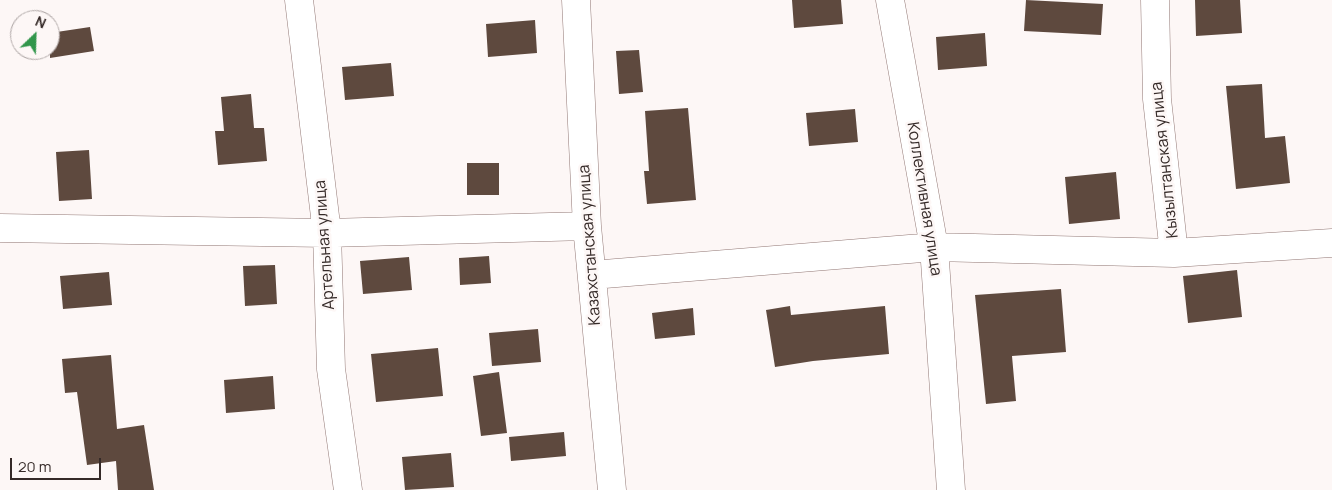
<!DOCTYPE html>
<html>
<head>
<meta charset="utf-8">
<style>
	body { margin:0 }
	#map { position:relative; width:1332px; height:490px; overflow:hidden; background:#fdf7f6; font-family:Manrope,sans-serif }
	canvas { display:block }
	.north { position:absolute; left:10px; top:10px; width:50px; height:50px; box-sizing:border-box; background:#fdf7f6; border:1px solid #ada5a4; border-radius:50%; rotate:24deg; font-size:14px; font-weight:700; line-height:20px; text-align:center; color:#352a28 }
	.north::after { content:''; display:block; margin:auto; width:18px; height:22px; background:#31964b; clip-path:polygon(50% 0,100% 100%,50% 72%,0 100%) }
	.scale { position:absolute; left:10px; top:458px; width:91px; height:22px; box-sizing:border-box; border:2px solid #352a28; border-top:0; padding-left:6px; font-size:15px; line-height:18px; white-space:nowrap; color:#352a28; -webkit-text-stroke:4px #fdf7f6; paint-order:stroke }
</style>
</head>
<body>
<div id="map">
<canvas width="1332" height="490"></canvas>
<div class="north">N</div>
<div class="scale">20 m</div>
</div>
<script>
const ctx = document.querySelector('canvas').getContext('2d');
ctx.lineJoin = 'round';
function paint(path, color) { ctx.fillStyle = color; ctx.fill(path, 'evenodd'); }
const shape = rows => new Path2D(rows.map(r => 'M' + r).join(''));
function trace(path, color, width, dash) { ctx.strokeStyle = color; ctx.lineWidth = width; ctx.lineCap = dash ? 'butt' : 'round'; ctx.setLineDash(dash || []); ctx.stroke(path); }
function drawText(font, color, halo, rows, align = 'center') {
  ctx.font = font + ' Manrope,sans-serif'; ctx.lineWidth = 5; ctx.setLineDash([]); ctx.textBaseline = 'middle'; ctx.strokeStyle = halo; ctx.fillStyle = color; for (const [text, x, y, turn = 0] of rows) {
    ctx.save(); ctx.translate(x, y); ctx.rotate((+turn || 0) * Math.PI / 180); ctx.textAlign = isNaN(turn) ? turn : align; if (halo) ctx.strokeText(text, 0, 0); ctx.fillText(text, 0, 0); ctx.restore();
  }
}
paint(shape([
	[792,0,841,0,843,24,794,28],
	[1026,0,1103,4,1101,35,1024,31],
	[1195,0,1240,0,1242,33,1196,36],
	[535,20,537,53,488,57,486,24],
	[90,27,94,51,50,58,50,33],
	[985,33,987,66,938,70,936,37],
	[639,50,643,92,619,94,616,51],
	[391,63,394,96,345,100,342,67],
	[1262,84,1265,138,1285,136,1290,183,1236,189,1226,86],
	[251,94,254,128,264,128,267,161,218,165,215,131,224,131,221,97],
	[688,108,696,200,647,204,644,171,649,171,645,111],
	[855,109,858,142,809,146,806,113],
	[89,150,92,199,59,201,56,152],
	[467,163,499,163,499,195,467,195],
	[1116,172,1120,219,1069,224,1065,177],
	[489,256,491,283,460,285,459,258],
	[409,257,412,290,363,294,360,261],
	[275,265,277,304,245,306,243,266],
	[1237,270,1242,317,1188,323,1183,276],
	[109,272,112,305,63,309,60,276],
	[1061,289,1066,352,1012,356,1016,401,986,404,975,295],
	[790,306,791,315,885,306,889,354,813,361,775,367,766,310],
	[693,308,695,335,655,339,652,313],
	[538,329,541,362,492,366,489,333],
	[438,348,443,396,376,402,371,354],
	[111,355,117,429,144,425,154,490,118,490,116,461,87,465,77,392,65,393,62,359],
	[499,372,507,433,481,436,473,376],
	[273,376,275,409,226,413,224,380],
	[564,432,566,456,511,461,509,437],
	[451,453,454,487,405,490,402,457]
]), '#5e493e');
const street = shape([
	[299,0,327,233,331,369,348,490],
	[576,0,587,226,612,490],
	[890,0,934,247,951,490],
	[1155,0,1157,99,1174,253,1332,243],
	[0,228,327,233,587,226],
	[592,275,934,247,1174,253]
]);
trace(street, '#927875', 29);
trace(street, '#fff', 28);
drawText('16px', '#352a28', '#fdf7f6', [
	["Кызылтанская улица",1165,160,-96],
	["Коллективная улица",924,199,81],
	["Артельная улица",325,245,-94],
	["Казахстанская улица",590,245,-94]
]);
</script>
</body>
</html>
